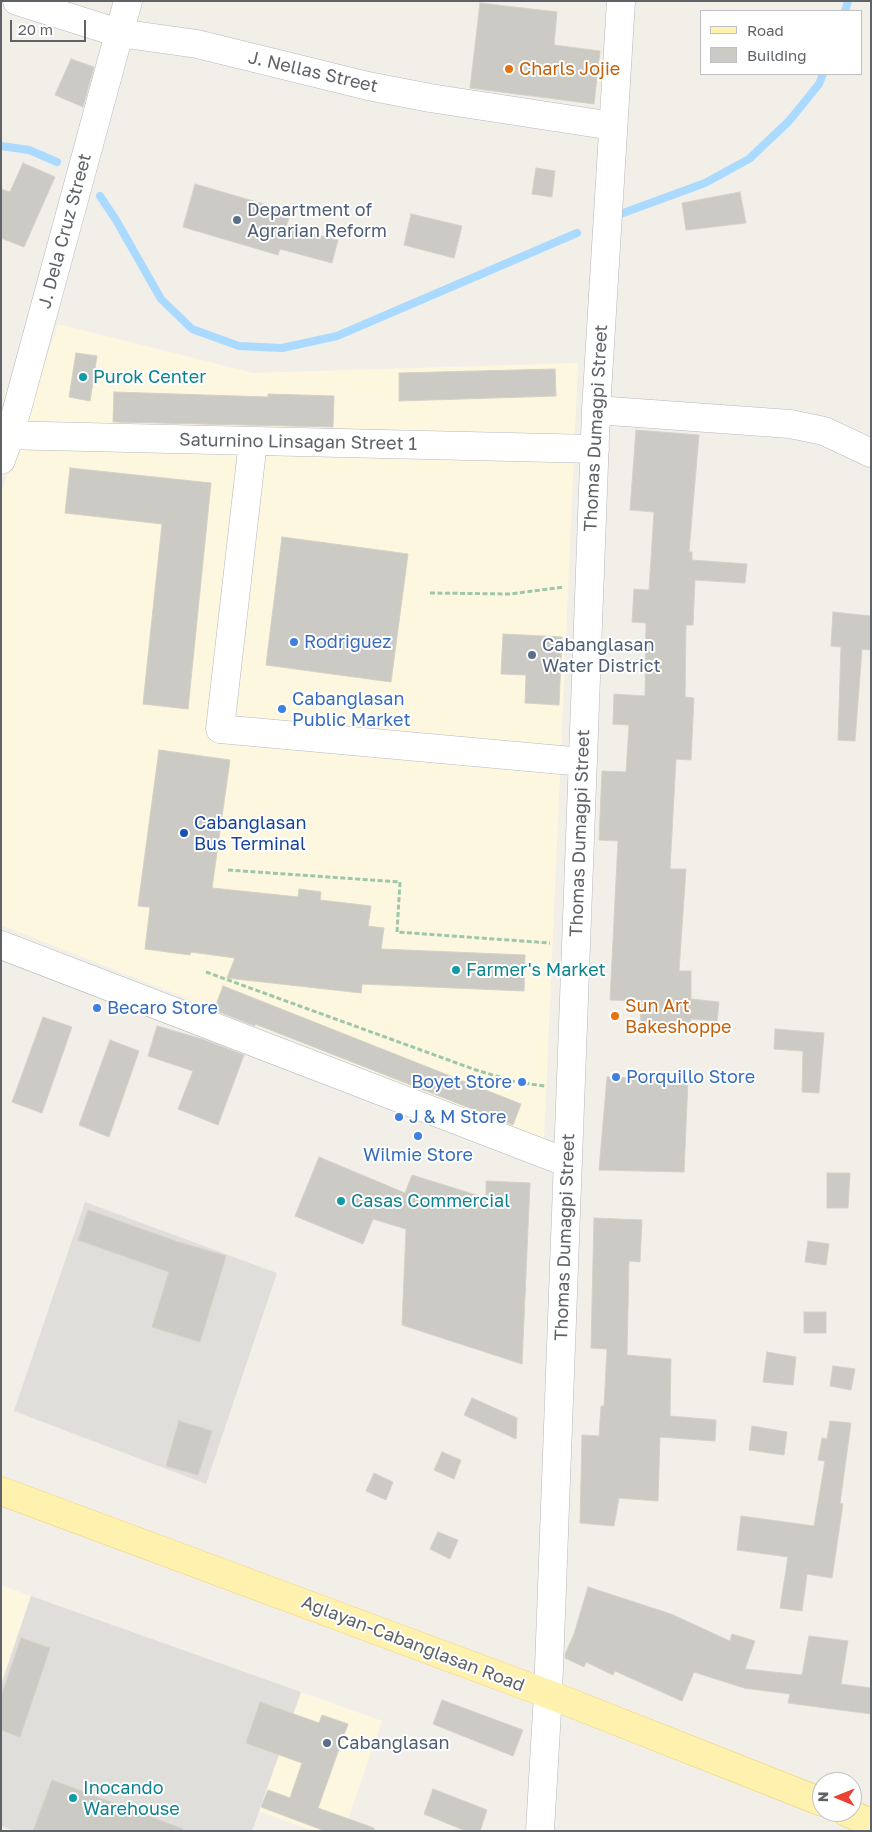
<!DOCTYPE html>
<html>
<head>
<meta charset="utf-8">
<style>
	body { margin:0 }
	#map { position:relative; width:872px; height:1832px; overflow:hidden; background:#f1efe8; font-family:"Golos Text",sans-serif }
	canvas { display:block }
	.frame { position:absolute; inset:0; border:2px solid #5f6368; pointer-events:none }
	.legend { position:absolute; left:700px; top:10px; width:162px; height:65px; box-sizing:border-box; background:#fff; border:1px solid #bfc1c3; margin:0; padding:6px 9px; list-style:none; font-size:15px; color:#5f6368 }
	.legend li { display:flex; align-items:center; gap:10px; height:25px }
	.legend b { width:25px; border:1px solid #bfc1c3 }
	.north { position:absolute; left:812px; top:1772px; width:50px; height:50px; box-sizing:border-box; background:#fff; border:1px solid #bfc1c3; border-radius:50%; rotate:271deg; font-size:14px; font-weight:700; line-height:20px; text-align:center; color:#5f6368 }
	.north::after { content:''; display:block; margin:auto; width:18px; height:22px; background:#ea4335; clip-path:polygon(50% 0,100% 100%,50% 72%,0 100%) }
	.scale { position:absolute; left:10px; top:20px; width:76px; height:22px; box-sizing:border-box; border:2px solid #5f6368; border-top:0; padding-left:6px; font-size:15px; line-height:18px; white-space:nowrap; color:#5f6368; -webkit-text-stroke:4px #fff; paint-order:stroke }
</style>
</head>
<body>
<div id="map">
<canvas width="872" height="1832"></canvas>
<div class="frame"></div>
<ul class="legend">
<li><b style="height:6px;background:#fff2af"></b>Road</li>
<li><b style="height:14px;background:#cccac5"></b>Building</li>
</ul>
<div class="north">N</div>
<div class="scale">20 m</div>
</div>
<script>
const ctx = document.querySelector('canvas').getContext('2d');
ctx.lineJoin = 'round';
function paint(path, color) { ctx.fillStyle = color; ctx.fill(path, 'evenodd'); }
const shape = rows => new Path2D(rows.map(r => 'M' + r).join(''));
function trace(path, color, width, dash) { ctx.strokeStyle = color; ctx.lineWidth = width; ctx.lineCap = dash ? 'butt' : 'round'; ctx.setLineDash(dash || []); ctx.stroke(path); }
function drawText(font, color, halo, rows, align = 'center') {
  ctx.font = font + ' "Golos Text",sans-serif'; ctx.lineWidth = 4; ctx.setLineDash([]); ctx.textBaseline = 'middle'; ctx.strokeStyle = halo; ctx.fillStyle = color; for (const [text, x, y, turn = 0] of rows) {
    ctx.save(); ctx.translate(x, y); ctx.rotate((+turn || 0) * Math.PI / 180); ctx.textAlign = isNaN(turn) ? turn : align; if (halo) ctx.strokeText(text, 0, 0); ctx.fillText(text, 0, 0); ctx.restore();
  }
}
paint(shape([
	[58,324,253,373,578,363,544,1139,1,925,1,494],
	[1,1585,31,1596,1,1685],
	[301,1692,382,1721,344,1831,313,1831,259,1811]
]), '#fef7e0');
paint(shape([
	[85,1202,277,1273,206,1484,14,1411],
	[31,1596,301,1692,252,1831,14,1831,1,1826,1,1685]
]), '#e0deda');
trace(shape([
	[845,11,848,1],
	[1,146,29,150,57,162],
	[100,196,116,220,161,299,192,329,239,346,282,348,337,336,577,233],
	[615,216,705,183,749,159,789,121,819,84,823,74]
]), '#aadaff', 8);
const building = shape([
	[480,3,557,12,554,45,600,51,594,104,470,88,480,3],
	[71,59,94,67,83,107,55,95,71,59],
	[23,163,55,177,24,247,1,238,1,189,10,192,23,163],
	[536,168,555,171,552,197,532,194,536,168],
	[195,184,291,212,286,227,338,240,332,263,280,249,278,255,183,227,195,184],
	[740,192,746,223,686,230,682,203,740,192],
	[411,214,462,226,454,258,404,245,411,214],
	[76,353,97,356,90,401,69,397,76,353],
	[555,369,556,396,399,401,399,373,555,369],
	[114,392,268,397,268,394,334,396,333,427,113,422,114,392],
	[636,430,699,435,689,552,692,552,692,560,747,564,745,583,695,580,693,625,686,625,685,697,694,698,691,760,676,759,670,869,686,869,679,971,691,971,691,999,719,1002,717,1021,691,1019,691,1023,641,1024,640,1001,610,1000,618,841,599,840,602,771,626,772,629,725,613,724,614,694,645,696,646,623,632,622,634,589,649,590,654,512,630,510,636,430],
	[70,468,211,483,188,709,143,704,162,524,65,513,70,468],
	[282,537,408,554,391,682,266,665,282,537],
	[833,612,871,616,871,650,862,649,855,741,838,740,841,647,831,646,833,612],
	[503,634,562,637,559,705,525,703,526,675,501,674,503,634],
	[159,750,230,760,212,888,298,897,299,889,321,892,320,900,371,906,368,926,384,928,381,949,525,955,524,991,362,984,361,993,227,978,235,958,191,952,190,955,145,949,150,907,138,906,159,750],
	[223,986,521,1104,513,1125,255,1024,255,1026,214,1010,223,986],
	[43,1017,72,1027,42,1113,12,1102,43,1017],
	[157,1026,202,1039,244,1055,218,1125,178,1109,193,1071,148,1056,157,1026],
	[775,1029,824,1033,819,1093,802,1092,803,1051,774,1049,775,1029],
	[110,1040,139,1051,109,1137,79,1125,110,1040],
	[607,1077,688,1080,684,1172,599,1170,607,1077],
	[319,1157,405,1193,412,1175,486,1198,486,1181,530,1183,522,1364,402,1325,406,1229,373,1219,363,1244,295,1216,319,1157],
	[827,1173,850,1173,848,1208,827,1208,827,1173],
	[88,1210,178,1242,226,1256,200,1342,152,1327,169,1272,78,1240,88,1210],
	[594,1218,642,1220,640,1262,629,1261,627,1355,671,1359,670,1416,716,1420,715,1441,660,1437,658,1501,619,1498,614,1526,580,1523,582,1435,599,1436,601,1406,604,1406,607,1349,591,1348,594,1218],
	[808,1241,829,1244,826,1265,805,1262,808,1241],
	[804,1312,826,1312,826,1333,804,1333,804,1312],
	[767,1352,796,1357,793,1385,763,1382,767,1352],
	[833,1366,855,1369,851,1390,830,1386,833,1366],
	[472,1398,517,1418,516,1439,464,1415,472,1398],
	[179,1421,212,1431,198,1475,166,1466,179,1421],
	[830,1421,851,1423,840,1503,843,1504,832,1578,807,1574,802,1611,780,1608,788,1557,737,1550,741,1516,814,1526,825,1461,818,1460,822,1438,827,1439,830,1421],
	[752,1426,787,1432,784,1455,749,1450,752,1426],
	[442,1452,461,1460,454,1479,434,1470,442,1452],
	[374,1473,393,1482,386,1500,366,1491,374,1473],
	[438,1532,458,1540,450,1559,430,1549,438,1532],
	[588,1587,671,1614,730,1641,732,1634,755,1641,745,1669,802,1675,809,1636,848,1641,841,1684,871,1688,871,1714,788,1703,790,1694,744,1688,694,1672,682,1701,615,1671,613,1675,586,1662,584,1667,565,1658,565,1654,574,1634,588,1587],
	[21,1638,50,1648,20,1737,1,1730,1,1697,21,1638],
	[442,1700,523,1730,513,1756,433,1724,442,1700],
	[260,1702,319,1723,322,1715,348,1724,318,1808,374,1828,374,1831,325,1831,261,1807,268,1790,290,1798,302,1763,246,1743,260,1702],
	[52,1780,183,1829,182,1831,33,1831,52,1780],
	[433,1789,487,1810,480,1831,466,1831,424,1814,433,1789]
]);
paint(building, '#cccac5');
trace(building, '#d6d1c6', 1);
const minor = shape([
	[17,1,119,33,197,44,368,86,430,98,613,126],
	[596,410,790,424,824,431,871,453],
	[1,435,595,449],
	[253,441,220,729,583,762],
	[1,460,10,435,128,1],
	[1,945,568,1163],
	[540,1831,548,1694,596,410,621,1]
]);
const major = shape([
	[1,1491,548,1694,822,1802],
	[846,1812,871,1823]
]);
trace(minor, '#b5b8bc', 29);
trace(major, '#f2c960', 29);
trace(shape([
	[430,593,510,594,564,587],
	[228,870,400,882,397,932,550,943],
	[206,972,476,1070,516,1082,545,1086]
]), '#9cc7a9', 3, [5, 2.5]);
trace(minor, '#fff', 28);
trace(major, '#fff2af', 28);
for (const [x, y, r, color] of [
	[509,69,5,"#e8710a"],
	[237,220,5,"#5c6f8a"],
	[83,377,5,"#0f9aa8"],
	[294,642,5,"#3f7fe0"],
	[532,655,5,"#5c6f8a"],
	[282,709,5,"#3f7fe0"],
	[184,833,5,"#1a4fb4"],
	[456,970,5,"#0f9aa8"],
	[97,1008,5,"#3f7fe0"],
	[615,1016,5,"#e8710a"],
	[616,1077,5,"#3f7fe0"],
	[522,1082,5,"#3f7fe0"],
	[399,1117,5,"#3f7fe0"],
	[418,1136,5,"#3f7fe0"],
	[341,1201,5,"#0f9aa8"],
	[327,1743,5,"#5c6f8a"],
	[73,1798,5,"#0f9aa8"]
]) { const dot = new Path2D(); dot.arc(x, y, r, 0, 2 * Math.PI); ctx.fillStyle = color; ctx.fill(dot); trace(dot, '#fff', 2); }
drawText('18px', '#c56008', '#fff', [
	["Charls Jojie",519,69],
	["Sun Art",625,1006],
	["Bakeshoppe",625,1027]
], 'left');
drawText('18px', '#5f6368', '#fff', [
	["J. Nellas Street",313,72,13],
	["J. Dela Cruz Street",65,231,-75],
	["Thomas Dumagpi Street",596,428,-87],
	["Saturnino Linsagan Street 1",298,442,1],
	["Thomas Dumagpi Street",580,833,-88],
	["Thomas Dumagpi Street",565,1237,-88],
	["Aglayan-Cabanglasan Road",413,1644,21]
]);
drawText('18px', '#4e5e75', '#fff', [
	["Department of",247,210],
	["Agrarian Reform",247,231],
	["Cabanglasan",542,645],
	["Water District",542,666],
	["Cabanglasan",337,1743]
], 'left');
drawText('18px', '#0d838f', '#fff', [
	["Purok Center",93,377],
	["Farmer's Market",466,970],
	["Casas Commercial",351,1201],
	["Inocando",83,1788],
	["Warehouse",83,1809]
], 'left');
drawText('18px', '#366cbe', '#fff', [
	["Rodriguez",304,642],
	["Cabanglasan",292,699],
	["Public Market",292,720],
	["Becaro Store",107,1008],
	["Porquillo Store",626,1077],
	["Boyet Store",512,1082,"right"],
	["J & M Store",409,1117],
	["Wilmie Store",418,1155,"center"]
], 'left');
drawText('18px', '#164399', '#fff', [
	["Cabanglasan",194,823],
	["Bus Terminal",194,844]
], 'left');
</script>
</body>
</html>
